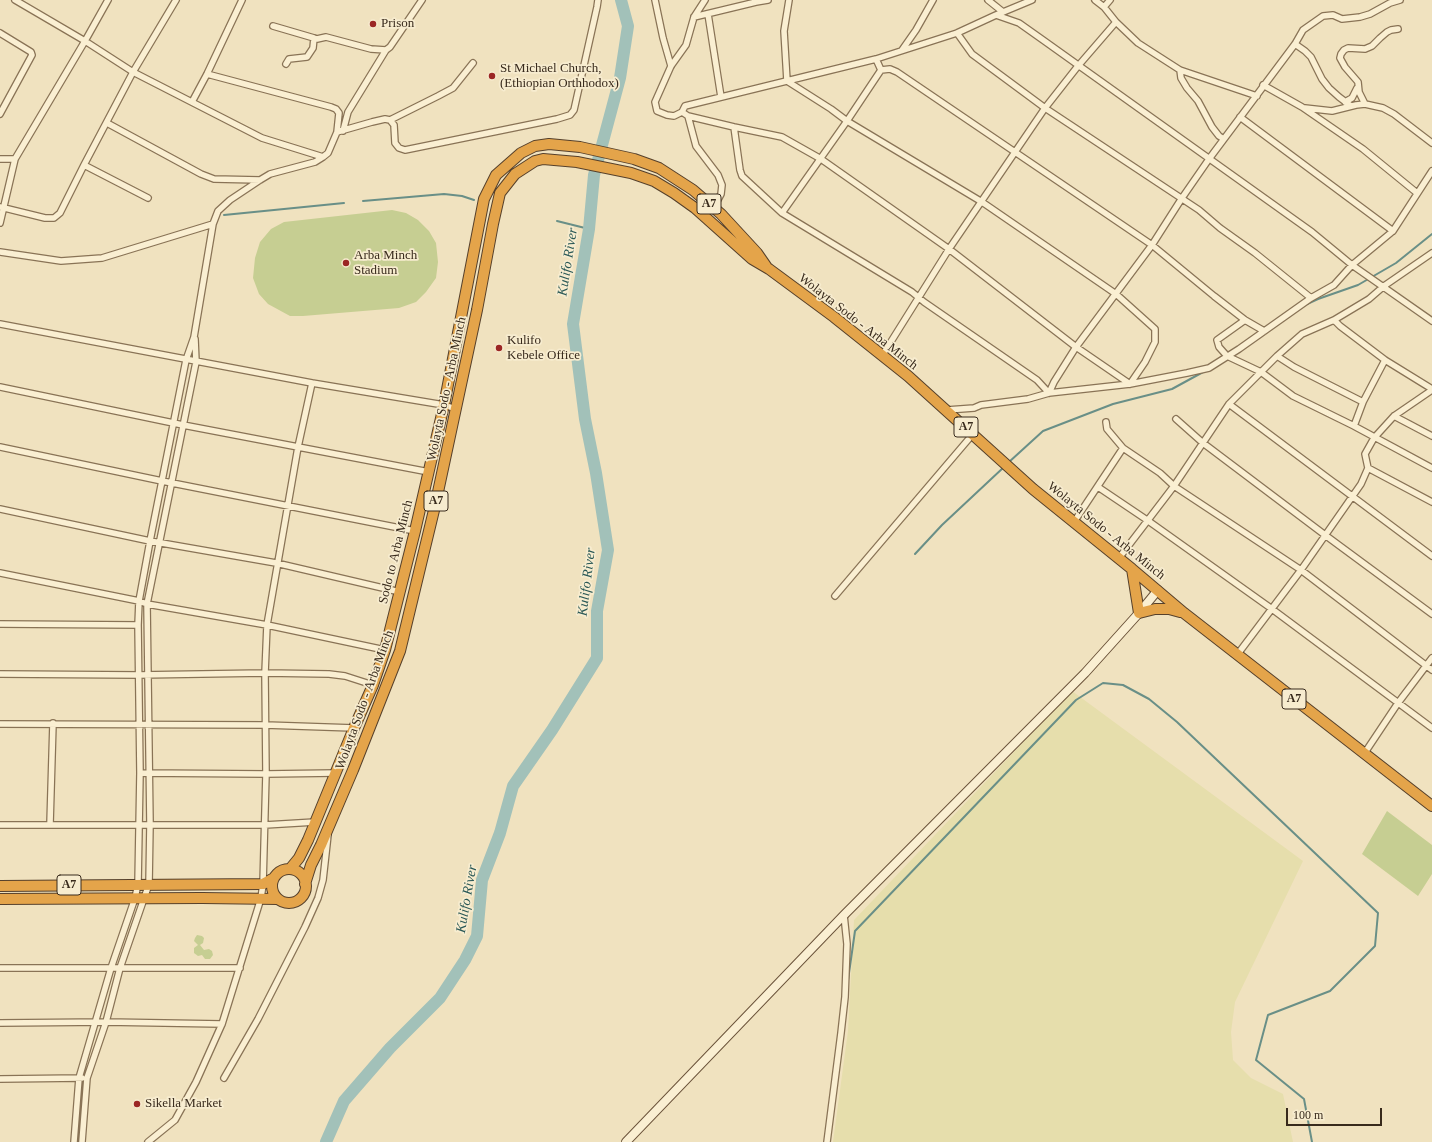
<!DOCTYPE html>
<html>
<head>
<meta charset="utf-8">
<style>
	body { margin:0 }
	#map { position:relative; width:1432px; height:1142px; overflow:hidden; background:#f0e2bf; font-family:"Times New Roman",serif }
	canvas { display:block }
	.scale { position:absolute; left:1286px; top:1108px; width:96px; height:18px; box-sizing:border-box; border:2px solid #382a1c; border-top:0; padding-left:5px; font-size:12px; line-height:14px; white-space:nowrap; color:#382a1c; -webkit-text-stroke:3px #f7eccf; paint-order:stroke }
</style>
</head>
<body>
<div id="map">
<canvas width="1432" height="1142"></canvas>
<div class="scale">100 m</div>
</div>
<script>
const ctx = document.querySelector('canvas').getContext('2d');
ctx.lineJoin = 'round';
function paint(path, color) { ctx.fillStyle = color; ctx.fill(path, 'evenodd'); }
const shape = rows => new Path2D(rows.map(r => 'M' + r).join(''));
function trace(path, color, width, dash) { ctx.strokeStyle = color; ctx.lineWidth = width; ctx.lineCap = dash ? 'butt' : 'round'; ctx.setLineDash(dash || []); ctx.stroke(path); }
function drawText(font, color, halo, rows, align = 'center') {
  ctx.font = font + ' "Times New Roman",serif'; ctx.lineWidth = 3.5; ctx.setLineDash([]); ctx.textBaseline = 'middle'; ctx.strokeStyle = halo; ctx.fillStyle = color; for (const [text, x, y, turn = 0] of rows) {
    ctx.save(); ctx.translate(x, y); ctx.rotate((+turn || 0) * Math.PI / 180); ctx.textAlign = isNaN(turn) ? turn : align; if (halo) ctx.strokeText(text, 0, 0); ctx.fillText(text, 0, 0); ctx.restore();
  }
}
paint(shape([
	[1072,691,1303,861,1235,1002,1231,1032,1233,1060,1251,1078,1283,1094,1293,1142,833,1142,848,1031,854,920]
]), '#e6deac');
paint(shape([
	[392,210,406,213,418,220,429,231,436,243,438,262,436,278,426,292,416,302,399,308,303,316,290,316,268,304,259,294,253,278,255,258,260,242,271,229,284,222],
	[1387,811,1432,845,1432,874,1418,896,1362,854],
	[197,935,202,936,204,938,203,943,200,945,204,950,209,949,212,951,213,955,210,959,205,959,202,955,198,956,194,953,194,948,198,945,194,941,195,938]
]), '#c6ce92');
trace(shape([
	[363,201,444,194,462,196,474,200],
	[224,215,344,203],
	[557,221,589,229],
	[1305,305,1318,299,1358,285,1396,263,1432,234],
	[1009,462,1043,431,1113,404,1172,389,1205,371],
	[915,554,942,525,1004,467],
	[848,980,855,931,1076,700,1103,683,1123,685,1149,699,1177,722,1378,913,1375,946,1330,991,1268,1015,1256,1060,1304,1099,1312,1142]
]), '#698f87', 2);
trace(shape([
	[326,1142,344,1101,390,1048,440,998,465,960,477,936,482,880,500,833,513,786,552,730,597,658,597,611,608,550,596,473,585,419,573,324,589,229,594,175,620,78,628,26,621,0]
]), '#a2c1b9', 12);
const street = shape([
	[15,0,85,41,133,72,262,138,323,157],
	[655,0,663,38,671,66],
	[705,0,694,17,686,45,671,66,655,102,657,111,667,115,674,116,682,112,685,106,876,59,957,33,996,15,1032,0],
	[789,0,784,31,787,81,831,109,847,121,982,202,1116,294,1155,329,1155,342,1145,362,1130,384],
	[988,0,1003,12],
	[1095,0,1104,7,1116,22,1138,43,1180,70,1257,96],
	[1104,7,1110,0],
	[708,14,721,97],
	[996,15,1019,23,1043,40,1312,232,1352,265,1432,321],
	[694,17,756,2,768,0],
	[273,26,314,38,317,39,326,37,371,49,386,50,390,47,422,0],
	[0,33,31,52,32,55,0,114],
	[957,33,972,54,1045,108,1199,210,1220,228,1255,253,1311,298],
	[1295,44,1305,51,1311,57,1322,79,1329,88,1339,97,1351,106],
	[902,50,916,30,933,0],
	[876,59,881,70],
	[286,64,289,59,307,57,313,48,314,38],
	[881,70,890,69,897,72,1152,245,1214,296,1245,320,1264,331],
	[1180,70,1181,78,1187,88,1198,101,1212,127,1219,136,1224,139],
	[1263,85,1302,107,1363,149,1417,193],
	[192,102,207,74,242,0],
	[1345,102,1352,98,1357,88],
	[1365,104,1359,92,1358,82,1345,67,1340,58,1341,54,1344,50,1348,48,1365,49,1372,46,1380,38,1387,32,1391,30,1398,29],
	[1305,108,1332,111,1356,105,1365,104,1383,108,1394,114,1432,143],
	[682,112,688,116,734,127,782,137,821,159,949,249,1076,347,1130,384],
	[688,116,696,146,718,175,722,185,721,194,714,207],
	[1240,117,1393,231],
	[390,120,394,125,395,143,399,148,405,150,557,119,570,115,574,110,597,7,598,0],
	[107,123,201,174,214,179,260,180],
	[734,127,740,170,742,176,782,213,912,292,924,302,1037,380,1049,393],
	[343,131,348,112,386,50],
	[337,132,372,122,385,119,390,120,438,96,453,88,473,63],
	[0,159,15,159],
	[84,165,148,198],
	[0,207,45,218,54,218,60,213,84,165,133,72,176,0],
	[782,213,847,121,881,70],
	[0,223,15,159,85,41,108,0],
	[0,252,61,261,102,258,213,224],
	[1245,320,1217,340,1219,347,1227,356,1261,372,1293,396,1354,426,1432,468],
	[1334,320,1369,299,1384,286,1432,253],
	[0,324,312,383,444,405,456,409],
	[882,356,949,249,1045,108,1078,66,1116,22],
	[0,387,183,425,429,472],
	[1049,393,1054,382,1076,347,1152,245,1182,198,1209,159,1295,44,1303,30,1323,16,1333,15,1342,19,1360,17,1370,14,1390,3,1400,0],
	[1363,402,1294,367,1277,356,1302,334,1334,320,1340,326,1385,360,1432,389],
	[1229,404,1432,556],
	[947,410,974,408,981,405,1028,399,1049,393,1130,384,1187,373,1209,368,1239,349,1311,298,1334,285,1352,265,1393,231,1432,171],
	[1394,416,1432,436],
	[1176,419,1203,443,1325,535,1432,614],
	[1106,422,1107,429,1123,448,1160,473,1174,486,1301,570,1432,670],
	[1354,426,1363,402,1385,360],
	[0,447,162,481,415,531],
	[1368,468,1432,502],
	[1098,487,1147,520,1272,609,1432,728],
	[0,509,150,541,276,563,400,592],
	[1074,522,1123,448],
	[1119,558,1174,486,1229,404,1277,356],
	[0,573,139,601,147,604,267,625,385,650],
	[835,596,973,434],
	[0,624,138,625],
	[1237,655,1301,570,1361,484,1368,468,1365,454,1374,438,1394,416,1432,390],
	[0,674,139,675,265,673,329,674,345,676,373,685],
	[0,724,265,725,354,728],
	[1364,754,1398,703,1432,658],
	[140,773,266,774,336,773],
	[50,824,53,723],
	[0,825,265,825,315,822],
	[0,968,240,968],
	[0,1023,106,1022,222,1024],
	[224,1078,258,1019,305,927,318,898,323,880,328,835],
	[0,1079,82,1078],
	[74,1142,79,1078,111,968,135,898,138,884,140,773,138,625,139,601,150,541,186,360,194,337,213,224,218,211,230,200,260,180,270,174,315,162,323,157,328,153,337,132,339,113,336,109,331,107,207,74],
	[82,1142,87,1078,106,1022,120,968,149,884,150,824,147,604,196,362,195,339],
	[148,1142,175,1120,196,1082,222,1024,261,898,263,884,266,774,265,673,267,625,298,447,312,383],
	[827,1142,841,1033,845,997,847,944,844,915]
]);
const secondary = shape([
	[626,1142,844,915,1085,673,1139,613,1158,590]
]);
const highway = shape([
	[1132,569,1139,613,1155,609,1169,609,1180,612],
	[290,869,299,858,308,840,354,728,373,685,385,650,415,531,444,405,484,199,496,175,521,153,535,146,549,144,580,147,634,159,659,168,693,190,721,214,757,253,766,266],
	'272 886a17 17 0 1 1 34 0a17 17 0 1 1-34 0Z',
	[305,884,311,865,321,845,353,770,400,651,435,506,477,310,493,224,500,193,515,174,535,161,543,159,577,162,631,173,654,181,674,193,695,208,752,259,769,269,834,317,908,376,1033,489,1132,569,1184,613,1432,806],
	[0,886,263,884,274,878],
	[0,899,202,898,278,899]
]);
trace(street, '#897356', 8);
trace(secondary, '#6b533a', 10);
trace(highway, '#56402b', 12);
trace(street, '#faefd2', 5.5);
trace(secondary, '#faefd2', 8);
trace(highway, '#e4a44a', 10);
for (const [x, y, r, color] of [
	[373,24,4,"#9b2624"],
	[492,76,4,"#9b2624"],
	[346,263,4,"#9b2624"],
	[499,348,4,"#9b2624"],
	[137,1104,4,"#9b2624"]
]) { const dot = new Path2D(); dot.arc(x, y, r, 0, 2 * Math.PI); ctx.fillStyle = color; ctx.fill(dot); trace(dot, '#f7eccf', 1.5); }
for (const [x, y, w] of [
	[709,204,24],
	[966,427,24],
	[436,501,24],
	[1294,699,24],
	[69,885,24]
]) { const box = new Path2D(); box.roundRect(x - w / 2, y - 10, w, 20, 3); ctx.fillStyle = '#f7eccf'; ctx.fill(box); trace(box, '#382a1c', 1); }
drawText('bold 12px', '#382a1c', null, [
	["A7",709,204],
	["A7",966,427],
	["A7",436,501],
	["A7",1294,699],
	["A7",69,885]
]);
drawText('13px', '#382a1c', '#f7eccf', [
	["Prison",381,24],
	["St Michael Church,",500,69],
	["(Ethiopian Orthhodox)",500,84],
	["Arba Minch",354,256],
	["Stadium",354,271],
	["Kulifo",507,341],
	["Kebele Office",507,356],
	["Sikella Market",145,1104]
], 'left');
drawText('13px', '#382a1c', '#f7eccf', [
	["Wolayta Sodo - Arba Minch",858,322,38],
	["Wolayta Sodo - Arba Minch",447,389,-78],
	["Wolayta Sodo - Arba Minch",1106,531,39],
	["Sodo to Arba Minch",396,552,-76],
	["Wolayta Sodo - Arba Minch",365,700,-70]
]);
drawText('italic 14px', '#2a5856', '#f7eccf', [
	["Kulifo River",568,262,-81],
	["Kulifo River",587,582,-83],
	["Kulifo River",467,899,-80]
]);
</script>
</body>
</html>
